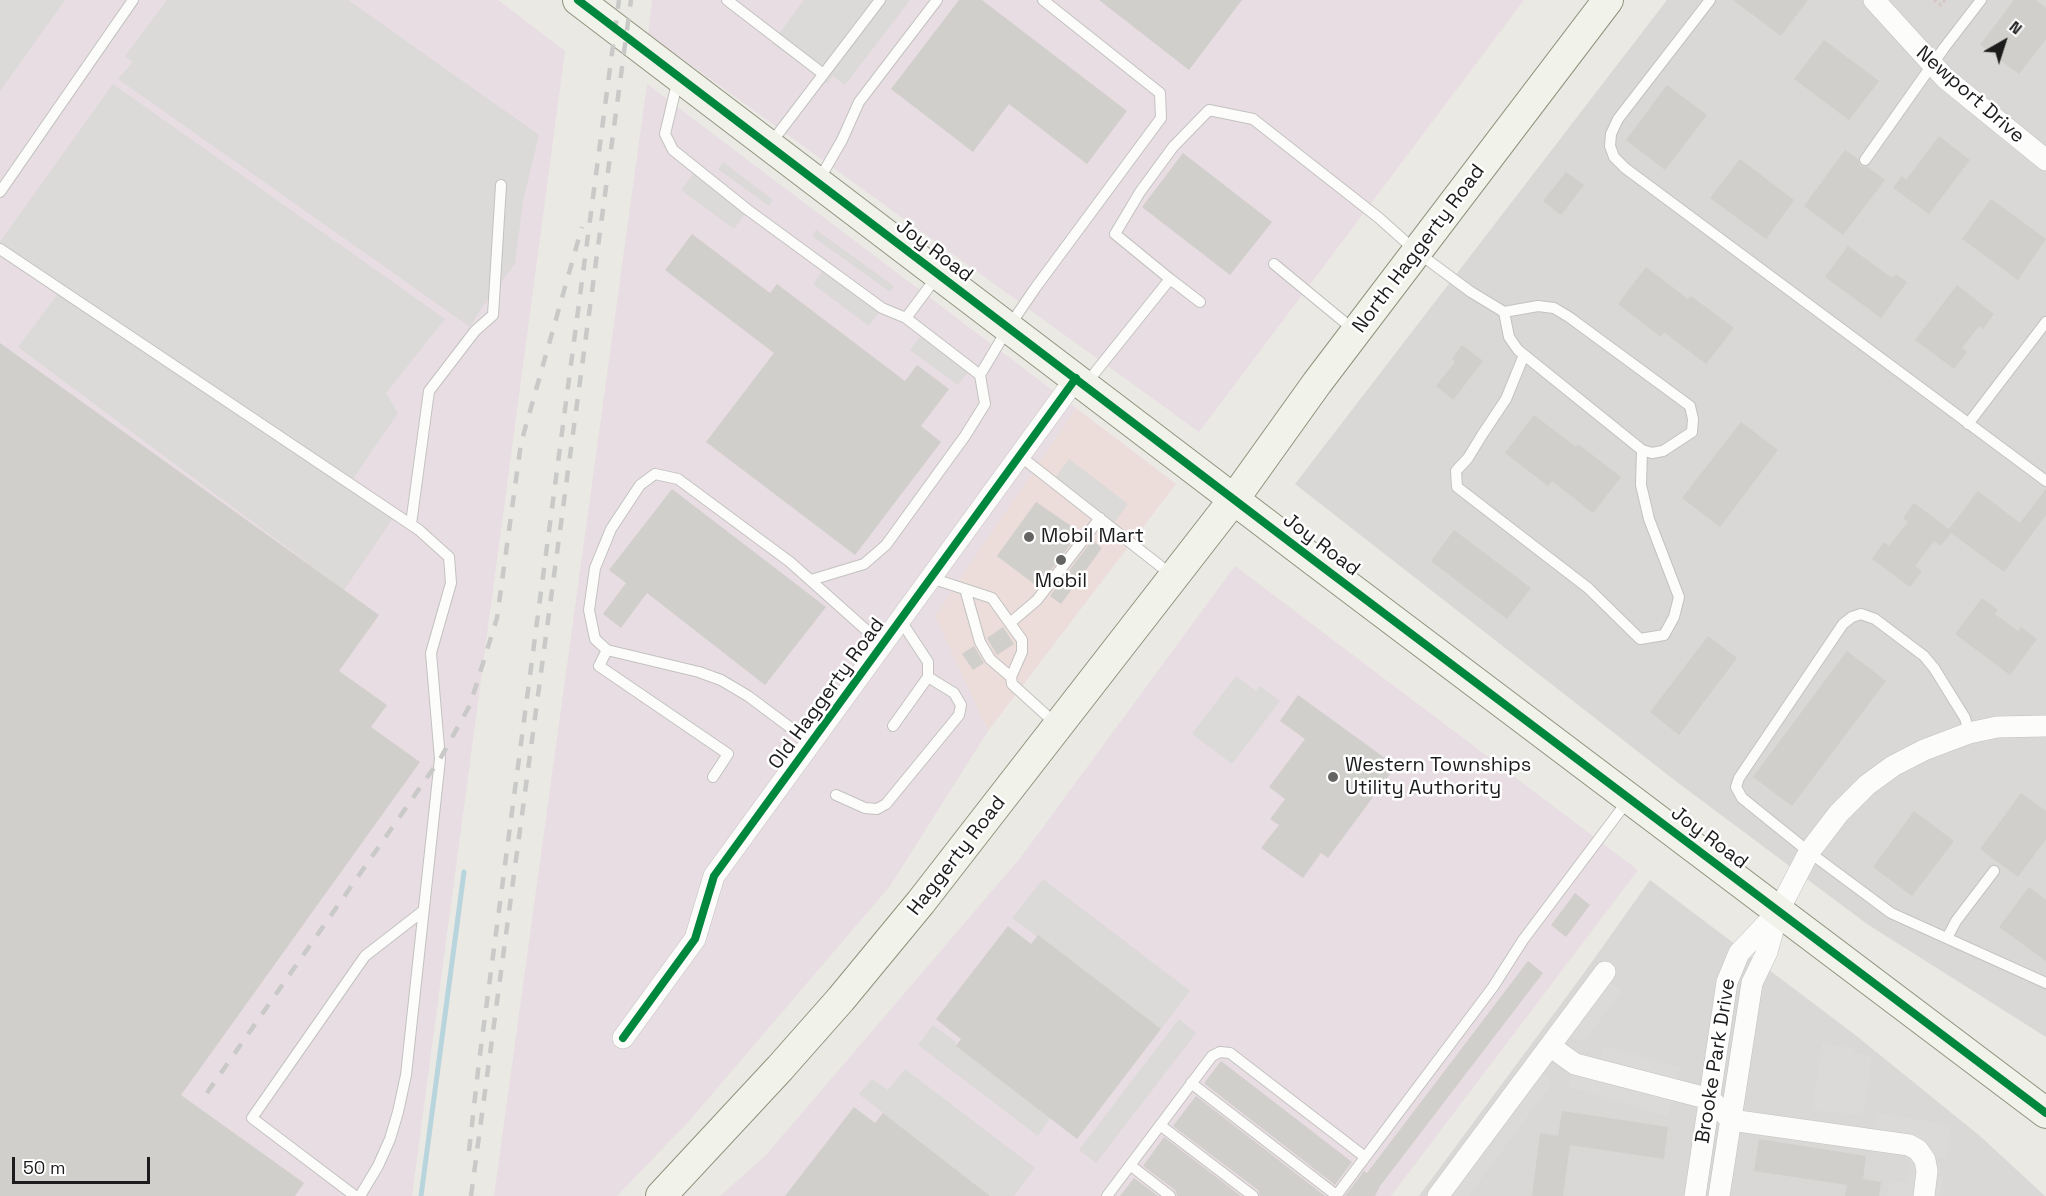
<!DOCTYPE html>
<html>
<head>
<meta charset="utf-8">
<style>
	body { margin:0 }
	#map { position:relative; width:2046px; height:1196px; overflow:hidden; background:#eae9e4; font-family:"Space Grotesk",sans-serif }
	canvas { display:block }
	.north { position:absolute; left:1974px; top:12px; width:60px; height:60px; -webkit-text-stroke:4px #fff; paint-order:stroke; rotate:39deg; font-size:16px; font-weight:700; line-height:24px; text-align:center; color:#1c1c1c }
	.north::after { content:''; display:block; margin:auto; width:21px; height:27px; background:#1c1c1c; clip-path:polygon(50% 0,100% 100%,50% 72%,0 100%) }
	.scale { position:absolute; left:12px; top:1157px; width:138px; height:27px; box-sizing:border-box; border:3px solid #1c1c1c; border-top:0; padding-left:8px; font-size:18px; line-height:21px; white-space:nowrap; color:#1c1c1c; -webkit-text-stroke:4px #fff; paint-order:stroke }
</style>
</head>
<body>
<div id="map">
<canvas width="2046" height="1196"></canvas>
<div class="north">N</div>
<div class="scale">50 m</div>
</div>
<script>
const ctx = document.querySelector('canvas').getContext('2d');
ctx.lineJoin = 'round';
function paint(path, color) { ctx.fillStyle = color; ctx.fill(path, 'evenodd'); }
const shape = rows => new Path2D(rows.map(r => 'M' + r).join(''));
function trace(path, color, width, dash) { ctx.strokeStyle = color; ctx.lineWidth = width; ctx.lineCap = dash ? 'butt' : 'round'; ctx.setLineDash(dash || []); ctx.stroke(path); }
function drawText(font, color, halo, rows, align = 'center') {
  ctx.font = font + ' "Space Grotesk",sans-serif'; ctx.lineWidth = 5; ctx.setLineDash([]); ctx.textBaseline = 'middle'; ctx.strokeStyle = halo; ctx.fillStyle = color; for (const [text, x, y, turn = 0] of rows) {
    ctx.save(); ctx.translate(x, y); ctx.rotate((+turn || 0) * Math.PI / 180); ctx.textAlign = isNaN(turn) ? turn : align; if (halo) ctx.strokeText(text, 0, 0); ctx.fillText(text, 0, 0); ctx.restore();
  }
}
paint(shape([
	[1667,0,2046,0,2046,1037,1867,924,1673,779,1295,484],
	[1650,880,1854,1034,1980,1136,2045,1196,1419,1196,1584,973]
]), '#d9d8d6');
paint(shape([
	[1076,408,1176,484,988,731,935,616]
]), '#ecddda');
paint(shape([
	[0,0,498,0,565,51,412,1196,0,1196],
	[652,0,1524,0,1199,432,648,34],
	[647,84,1076,408,935,616,988,731,890,886,690,1120,617,1196,494,1196],
	[1235,566,1638,870,1391,1196,720,1196,766,1155,1021,857]
]), '#e8dde3');
paint(shape([
	[0,0,65,0,0,91],
	[167,0,348,0,539,135,523,201,515,264,482,307,470,327,118,79,133,62,125,56],
	[804,0,910,0,845,85,833,76,827,84,772,43],
	[113,84,445,319,386,393,398,413,350,483,396,514,344,590,18,347,61,290,0,249,0,242],
	[723,162,773,200,769,206,718,169],
	[696,170,748,210,734,229,681,190],
	[816,230,894,286,890,292,812,236],
	[826,266,882,308,869,326,813,284],
	[924,332,971,368,958,385,910,350],
	[1069,459,1128,504,1111,527,1052,482],
	[1236,676,1256,691,1260,686,1280,701,1232,764,1192,734],
	[1043,879,1190,991,1161,1029,1012,918],
	[1602,976,1622,992,1583,1043,1563,1029],
	[1179,1019,1196,1033,1096,1163,1079,1150],
	[933,1025,956,1042,956,1046,1050,1118,1038,1136,918,1045],
	[1822,1043,1855,1049,1855,1054,1872,1056,1863,1115,1812,1110],
	[1603,1046,1680,1067,1667,1116,1568,1087,1572,1073,1597,1070],
	[1534,1067,1553,1082,1469,1196,1438,1196],
	[905,1069,1035,1168,1014,1196,990,1196,859,1094,872,1079,888,1090],
	[1877,1113,1951,1125,1946,1159,1930,1156,1927,1173,1943,1176,1940,1196,1887,1196,1889,1181,1907,1183,1911,1154,1872,1147]
]), '#dbdad8');
trace(shape([
	[421,1196,464,872]
]), '#b8d4dd', 5);
paint(shape([
	[959,0,982,0,1127,111,1087,164,1009,104,973,152,891,89],
	[1099,0,1242,0,1189,70],
	[1733,0,1808,0,1781,36],
	[2014,0,2036,0,2046,8,2046,39,2019,74,1980,45],
	[1824,40,1879,81,1849,120,1794,79],
	[1667,85,1707,115,1665,170,1626,140],
	[1939,136,1970,160,1929,214,1893,188,1902,176,1906,180],
	[1845,150,1858,159,1860,166,1868,167,1885,180,1843,235,1804,206],
	[1183,153,1272,222,1230,275,1142,207],
	[1740,159,1794,200,1766,239,1710,198],
	[1566,172,1584,185,1561,215,1543,201],
	[1991,199,2046,239,2018,280,1962,239],
	[692,234,770,293,777,284,905,381,917,365,949,389,921,426,941,442,855,555,706,442,774,353,665,270],
	[1848,246,1892,278,1896,274,1907,282,1881,318,1825,277],
	[1646,267,1688,299,1691,296,1734,328,1706,364,1664,332,1661,337,1618,304],
	[1957,285,1994,314,1983,329,1979,326,1962,348,1967,352,1954,369,1915,340],
	[0,343,379,615,339,671,387,705,371,727,420,762,181,1095,304,1183,295,1196,0,1196],
	[1462,345,1483,361,1453,400,1436,386,1455,362,1452,359],
	[1534,415,1576,447,1578,444,1621,477,1593,513,1552,481,1548,486,1505,453],
	[1741,422,1778,450,1720,527,1682,498],
	[672,489,826,607,765,685,647,593,621,628,603,614,626,583,609,570],
	[2046,489,2046,515,2004,572,1951,533,1941,546,1934,541,1915,566,1922,571,1910,587,1872,559,1884,542,1889,546,1908,522,1903,518,1914,503,1949,529,1978,491,2020,523],
	[1036,502,1080,532,1038,587,997,556],
	[1454,530,1531,588,1507,619,1431,561],
	[1092,540,1102,548,1061,604,1050,596],
	[1982,598,1998,610,1995,614,2018,631,2021,627,2037,639,2010,675,1955,634],
	[1003,627,1014,644,997,655,987,638],
	[1708,636,1737,658,1679,735,1650,712],
	[974,646,984,663,973,670,962,654],
	[1847,651,1886,681,1792,806,1753,777],
	[1298,695,1396,766,1328,858,1321,853,1303,878,1261,848,1279,825,1270,819,1285,799,1269,787,1305,739,1280,721],
	[2021,793,2046,811,2046,839,2018,877,1980,849],
	[1914,811,1954,841,1912,896,1873,867],
	[2029,887,2046,900,2046,961,1999,927],
	[1575,893,1590,905,1566,937,1551,925],
	[1008,926,1031,944,1038,935,1161,1029,1077,1139,956,1046,961,1039,936,1019],
	[1528,961,1543,973,1380,1186,1375,1196,1345,1196,1364,1171,1367,1173],
	[1221,1061,1352,1162,1335,1185,1205,1084,1205,1082],
	[1196,1096,1325,1196,1260,1196,1258,1190,1173,1126],
	[854,1107,875,1123,883,1113,990,1196,785,1196],
	[1562,1111,1668,1127,1664,1159,1570,1145,1563,1196,1532,1196,1540,1133,1558,1136],
	[1164,1137,1241,1196,1177,1196,1175,1190,1143,1166],
	[1759,1139,1866,1156,1863,1179,1881,1182,1879,1196,1845,1196,1847,1185,1754,1171],
	[1134,1178,1158,1196,1120,1196]
]), '#d1cfcb');
const lane = shape([
	[727,0,822,73],
	[1710,0,1618,119,1611,134,1610,146,1614,157,1625,168,2046,481],
	[678,79,665,134,673,150,748,210,882,308,906,318,980,375,1008,328,1036,287,1161,118,1160,93,1043,0],
	[771,143,880,0],
	[1865,160,1944,48,1981,0],
	[819,180,842,140,859,102,937,0],
	[0,192,133,0],
	[0,249,419,530,449,557,451,583,431,653,440,759,406,1075,398,1112,390,1139,378,1166,360,1196],
	[1274,264,1354,330],
	[1170,279,1115,234,1140,192,1173,147,1209,110,1253,119,1379,218,1417,252,1471,292,1504,312,1509,337,1518,350,1642,450,1652,453,1663,451,1692,432,1693,419,1690,406,1569,317,1554,308,1538,306,1504,312],
	[906,318,938,275],
	[1524,355,1506,399,1482,435,1468,458,1456,471,1457,487,1588,588,1640,639,1664,635,1674,617,1679,597,1649,519,1641,485,1642,450],
	[1085,385,1170,279,1200,302],
	[1968,424,2046,322],
	[1020,456,1173,576],
	[411,524,429,391,475,331,493,315,501,185],
	[931,578,992,598,1022,640,1022,652,1011,677,1012,684,1056,724],
	[811,580,864,564,886,545,965,436,985,404,980,375],
	[965,589,980,642,990,659,1011,677],
	[1010,623,1037,600,1100,518],
	[607,650,599,666,728,754,713,777],
	[893,726,928,677,928,662,901,621],
	[1969,733,1965,718,1934,668,1924,656,1875,619,1861,614,1852,617,1843,624,1739,778,1736,787,1742,798,1809,852,1891,913,2046,983],
	[811,743,748,696,721,680,699,672,607,650,595,639,589,610,595,568,611,529,640,485,655,474,678,479,790,562,883,645],
	[836,795,865,808,877,809,886,804,959,715,961,705,954,693,928,677],
	[1947,938,1956,921,1994,871],
	[1191,1083,1336,1195],
	[1160,1125,1253,1196],
	[1130,1165,1170,1196],
	[355,1196,252,1118,365,956,423,911],
	[1107,1196,1212,1056,1220,1052,1230,1053,1365,1157],
	[1336,1196,1493,987,1523,940,1629,799]
]);
const street = shape([
	[1874,0,1945,78,2046,160],
	[623,1038,695,939,714,876,1076,378],
	[1550,1046,1575,1064,1710,1099,1731,1120,1909,1145,1918,1150,1925,1160,1927,1171,1924,1196],
	[1438,1196,1605,972],
	[1695,1196,1727,982,1739,953,1776,914],
	[1719,1196,1752,983,1767,952,1778,912,1809,852,1839,813,1867,785,1893,766,1924,750,1969,733,1997,727,2046,726]
]);
const secondary = shape([
	[578,0,1316,562,2046,1113],
	[661,1196,780,1068,841,999,921,902,1234,499,1317,383,1608,0]
]);
trace(lane, '#c3c2c0', 12);
trace(street, '#c3c2c0', 22);
trace(secondary, '#90937d', 32);
trace(shape([
	[1934,0,1941,5,1945,0]
]), '#d5c8c4', 3, [3, 3]);
trace(lane, '#fcfcfb', 10);
trace(street, '#fcfcfb', 21);
trace(secondary, '#f1f2e9', 30);
trace(shape([
	[207,1093,440,759,470,705,497,618,521,443,582,227],
	[469,1151,479,1062,619,0],
	[471,1196,631,0]
]), '#c9c9c8', 4.5, [12, 12]);
trace(shape([
	[578,0,1316,562,2046,1113],
	[623,1038,695,939,714,876,1076,378]
]), '#00873e', 8);
for (const [x, y, r, color] of [
	[1029,537,6,"#646462"],
	[1061,560,6,"#646462"],
	[1333,777,6,"#646462"]
]) { const dot = new Path2D(); dot.arc(x, y, r, 0, 2 * Math.PI); ctx.fillStyle = color; ctx.fill(dot); trace(dot, '#fff', 2); }
drawText('20px', '#1c1c1c', '#fff', [
	["Newport Drive",1970,95,41],
	["North Haggerty Road",1419,249,-53],
	["Joy Road",934,251,37],
	["Joy Road",1321,545,37],
	["Old Haggerty Road",827,694,-54],
	["Joy Road",1709,838,37],
	["Haggerty Road",957,856,-52],
	["Brooke Park Drive",1716,1061,-81]
]);
drawText('20px', '#1c1c1c', '#fff', [
	["Mobil Mart",1041,537],
	["Mobil",1061,582,"center"],
	["Western Townships",1345,766],
	["Utility Authority",1345,789]
], 'left');
</script>
</body>
</html>
